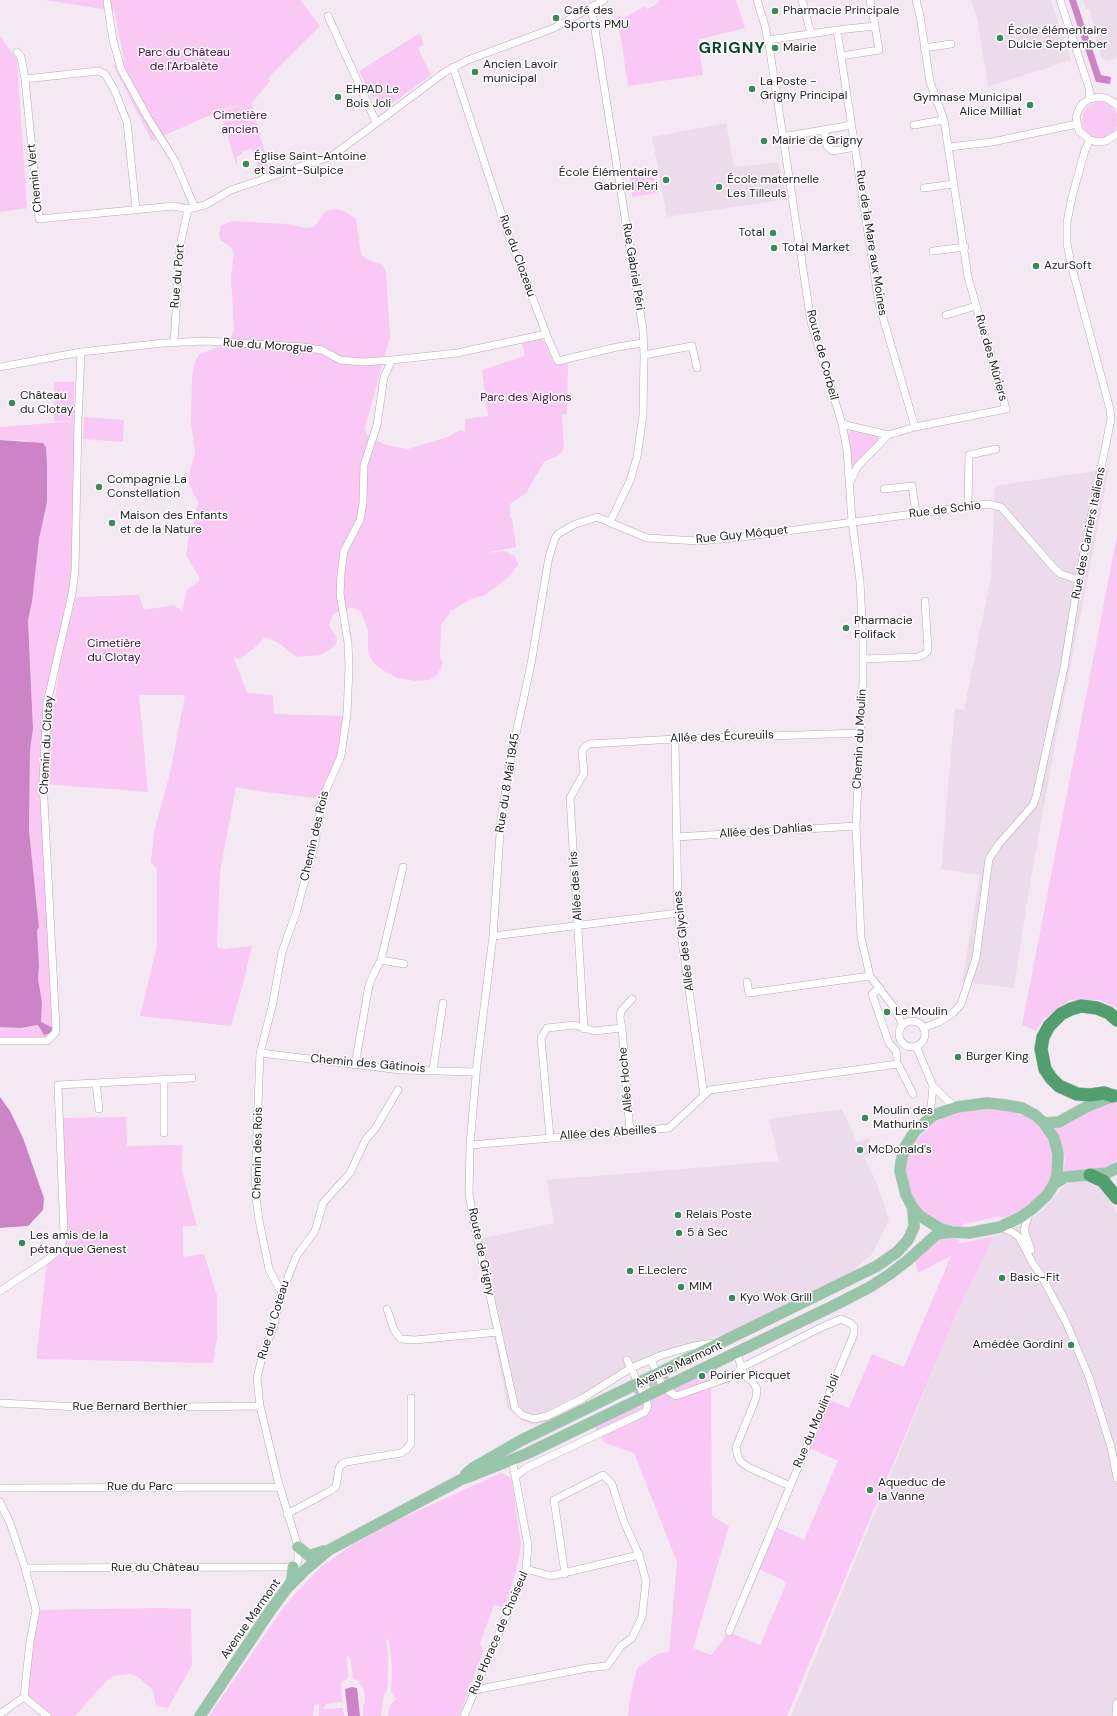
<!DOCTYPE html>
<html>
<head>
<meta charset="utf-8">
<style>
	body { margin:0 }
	canvas { display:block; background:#f4e9f2 }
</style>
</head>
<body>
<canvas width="1117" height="1716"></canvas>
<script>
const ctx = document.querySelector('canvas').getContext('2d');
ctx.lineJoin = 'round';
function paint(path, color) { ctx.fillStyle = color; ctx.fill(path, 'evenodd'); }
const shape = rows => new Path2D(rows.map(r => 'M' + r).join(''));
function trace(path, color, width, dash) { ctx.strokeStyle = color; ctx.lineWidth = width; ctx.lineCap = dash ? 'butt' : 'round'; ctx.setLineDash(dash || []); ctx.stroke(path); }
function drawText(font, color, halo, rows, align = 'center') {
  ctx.font = font + ' "DM Sans",sans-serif'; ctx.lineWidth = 3; ctx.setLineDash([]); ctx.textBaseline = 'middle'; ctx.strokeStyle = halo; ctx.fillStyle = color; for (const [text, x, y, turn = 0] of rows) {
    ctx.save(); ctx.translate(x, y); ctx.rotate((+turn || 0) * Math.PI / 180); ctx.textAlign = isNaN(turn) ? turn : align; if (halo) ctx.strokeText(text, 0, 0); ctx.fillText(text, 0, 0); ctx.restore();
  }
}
paint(shape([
	[971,0,1051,0,1071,60,988,87,977,18],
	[1083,0,1117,0,1117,57,1114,59,1108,61,1102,59,1097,43,1097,34,1094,27,1090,10,1086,9],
	[726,123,733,163,737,167,778,162,787,199,667,217,652,137],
	[1109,469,1056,740,1029,889,1014,988,962,982,980,875,941,869,955,709,964,709,991,577,995,486],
	[842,1109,857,1142,868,1138,875,1151,864,1157,875,1179,889,1219,873,1253,853,1271,729,1333,675,1348,614,1375,547,1423,532,1424,523,1421,508,1409,475,1240,554,1223,547,1180,779,1161,769,1119],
	[1086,1181,1098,1184,1108,1194,1117,1215,1117,1716,791,1716,956,1315,994,1236,1005,1233,1035,1217,1046,1207,1061,1189,1065,1185,1075,1182]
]), '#ecdbea');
paint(shape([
	[45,0,300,0,320,26,268,78,270,81,251,104,226,108,152,141,113,65,124,60,114,11],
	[660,0,736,0,745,28,698,40,703,75,628,86,619,26,614,27,613,22,619,15,622,19,645,6,647,9,657,4],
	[420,33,424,45,418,48,431,75,386,108,387,102,380,101,378,96,372,98,359,71],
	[0,36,17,60,27,208,0,212],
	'1082 120a18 18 0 1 1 36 0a18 18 0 1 1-36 0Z',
	[252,104,270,173,261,175,251,149,242,151,242,154,236,157,238,163,236,164,220,112,227,109],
	[653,168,657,193,632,197,629,172],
	[334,209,344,211,356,219,361,254,366,259,383,265,386,272,390,337,365,428,367,435,386,445,408,449,448,437,460,430,465,431,465,419,488,416,482,370,525,356,522,343,542,338,555,365,568,362,567,414,562,415,564,448,562,452,557,456,544,462,526,493,510,504,510,517,512,519,516,547,485,553,505,551,515,556,518,564,514,571,505,580,485,595,471,599,451,611,441,625,440,656,443,664,436,676,429,680,416,681,397,678,379,668,372,661,368,649,368,629,360,611,352,607,336,613,332,616,329,625,337,638,336,644,331,649,320,655,296,657,279,643,265,637,253,649,240,659,234,658,247,693,273,695,274,714,347,716,341,756,322,799,257,791,236,787,220,872,217,947,224,949,252,946,243,984,231,1026,140,1016,157,945,157,869,151,862,154,832,170,773,185,695,139,695,148,792,44,784,53,1037,0,1041,0,1027,27,1027,39,1025,41,1022,42,1002,38,979,39,966,37,930,39,927,29,831,30,750,33,729,28,620,32,602,39,539,47,502,47,479,46,447,23,440,0,440,0,427,78,421,75,571,47,703,45,767,61,658,76,597,139,595,144,610,174,605,182,612,187,590,199,581,199,577,186,555,189,537,196,518,198,502,189,484,190,469,195,453,191,424,192,378,195,361,200,354,221,346,232,336,234,330,231,277,234,254,230,246,220,240,219,233,221,226,231,221,288,224,305,228,314,227,326,211],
	[54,382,74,382,74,421,54,421],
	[84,417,124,420,123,442,83,439],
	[851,430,877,436,879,439,855,466,852,466,848,433],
	[1117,536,1117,1008,1099,1000,1070,1000,1044,1019,1036,1031,1022,1025],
	[1117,1102,1117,1161,1112,1163,1113,1165,1101,1169,1063,1174,1065,1161,1063,1150,1058,1134,1054,1127,1065,1125,1088,1111,1104,1104],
	[1000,1108,1029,1117,1042,1127,1052,1145,1054,1171,1045,1191,1017,1213,1003,1218,998,1217,964,1224,962,1227,949,1226,937,1223,924,1213,915,1203,907,1190,905,1169,908,1156,917,1139,932,1124,949,1115,974,1109],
	[126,1117,127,1146,182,1145,182,1172,197,1226,183,1226,183,1257,204,1254,217,1296,217,1338,213,1363,37,1359,37,1352,47,1260,61,1248,60,1118],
	[946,1236,959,1238,957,1244,994,1236,956,1315,787,1716,628,1716,629,1704,637,1668,657,1654,669,1652,677,1562,634,1453,605,1443,593,1424,711,1367,712,1516,729,1526,693,1648,711,1655,729,1632,760,1645,787,1582,756,1568,774,1526,804,1540,838,1461,807,1447,827,1399,849,1408,872,1354,904,1367,951,1256,918,1273,915,1261,940,1237],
	[501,1473,510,1477,512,1481,521,1544,517,1567,505,1608,494,1605,480,1643,483,1651,459,1716,388,1716,390,1705,396,1699,391,1692,392,1669,389,1639,386,1640,388,1652,388,1684,387,1690,384,1694,381,1716,363,1716,363,1705,365,1704,365,1696,363,1688,357,1680,353,1678,351,1660,347,1655,348,1678,341,1683,342,1702,326,1704,324,1707,324,1709,343,1708,344,1716,319,1716,319,1704,314,1705,313,1716,209,1716,284,1607,295,1594,322,1566,354,1544,396,1521],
	[159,1608,191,1609,192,1665,168,1708,156,1706,154,1695,151,1688,138,1677,130,1674,113,1676,107,1680,75,1716,47,1716,24,1697,36,1610]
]), '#fac8f5');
paint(shape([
	[1069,0,1076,0,1101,75,1111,77,1110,84,1096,82],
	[0,440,43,443,46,447,47,465,47,502,39,539,32,602,28,620,33,729,30,750,29,831,39,927,37,930,39,966,38,979,42,1002,41,1022,53,1028,50,1033,44,1035,38,1025,20,1028,0,1027],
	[0,1097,10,1111,23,1138,44,1198,43,1210,28,1226,0,1228],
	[352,1687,357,1688,360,1716,348,1716,345,1689]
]), '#cd84c7');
trace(shape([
	[635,1394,669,1378]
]), '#cac0c8', 11, [11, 5.5]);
const minor = shape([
	[757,0,765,26,770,51,811,322,842,424,847,450,852,521,860,581,863,643,863,682,856,826,861,938,870,976,895,1009,903,1025],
	[802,0,811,34],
	[870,0,875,26,879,50,841,56,837,30,875,26],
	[1060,0,1089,88,1090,99],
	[107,2,113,40,121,69,148,118,175,161,195,208],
	[590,9,593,17,643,330,644,355,643,415,637,457,630,481,610,522],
	[328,16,376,122],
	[768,40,837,30],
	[924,48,951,44],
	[17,52,21,57,25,79,39,219,174,206,188,209,205,205,231,190,332,156,445,72,468,60,554,28,604,0],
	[841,56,879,304,915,427],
	[453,67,508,234,549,341,558,361,617,347,643,343],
	[25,79,98,71,105,74,114,89,127,122,136,209],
	[1117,105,1106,98,1098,97,1090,99,1083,103,1079,109,1076,117,1079,131,1090,140,1098,142,1106,141,1117,134],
	[914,125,944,120],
	[824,130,827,146,833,151,855,147],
	[782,137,852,125],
	[949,147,992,142,1077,124],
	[924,188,954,184],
	[933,251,965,247],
	[946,315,976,306],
	[174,343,180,246,188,209],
	[644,355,692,346,697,368],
	[0,367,81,352,164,343,205,341,303,347,322,350,340,360,363,362,392,360,457,353,546,334],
	[842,424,888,435],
	[851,481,857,467,888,435,915,427,1006,409,968,277,944,120,930,82,920,16,916,0],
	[884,489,912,486,916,513],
	[968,507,969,455,996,449],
	[863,659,918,657,925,654,928,650,925,601],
	[675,739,678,913,704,1095],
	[676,837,856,826],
	[493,936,678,913],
	[381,960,403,867],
	[747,982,749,993,870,976],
	[880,988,872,994,889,1043,896,1051,897,1058],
	'899 1034a13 13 0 1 1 26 0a13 13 0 1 1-26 0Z',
	[622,1028,620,1018,621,1011,632,999],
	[923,1028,939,1022,954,1012,961,1004,976,958,989,859,998,845,1033,805,1036,797,1064,668,1077,587,1111,419,1110,409,1072,268,1067,244,1067,222,1072,197,1085,150,1090,140],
	[584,1029,570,798,584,773,582,752,584,748,589,744,675,739,861,733],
	[0,1041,47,1041,55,1033,56,1028,43,782,47,703,72,594,75,571,78,421,81,352],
	[916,1046,933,1086,948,1101,957,1107],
	[260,1053,401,1070,476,1072],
	[355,1065,369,985,375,971,381,960,404,964],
	[433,1070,443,1003],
	[96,1083,99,1109],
	[930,1118,933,1086],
	[164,1133,164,1079],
	[550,1137,541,1038,547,1028,575,1025,594,1031,622,1028,630,1132],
	[470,1145,669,1128,710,1090,898,1064,913,1094],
	[1030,1211,1024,1230,1031,1250],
	[1000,1227,1012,1232,1019,1237,1033,1264,1041,1275,1066,1322,1089,1377,1111,1447,1117,1478],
	[283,1289,279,1288,269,1269,259,1220,256,1197,255,1182,260,1053,272,1007,282,952,296,913,315,843,322,799,341,756,347,714,349,668,348,643,340,594,341,574,344,551,360,520,363,503,364,465,377,425,384,377,392,360],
	[0,1291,47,1260,61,1248,64,1234,58,1085,192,1078],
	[387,1309,394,1330,401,1339,415,1340,498,1332],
	[714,1343,693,1346,662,1355,631,1368,583,1398,547,1416,534,1419,522,1415,515,1408,475,1228,469,1194,470,1145,477,1064,493,936,501,819,511,757,531,664,549,557,555,538,558,534,573,525,597,517,647,538,699,541,742,537,988,504,1001,507,1054,568,1061,574,1079,580],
	[736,1352,745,1376,752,1381,757,1389,756,1398,736,1447,737,1453,740,1461,748,1467,790,1486],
	[651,1360,663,1387,676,1396,736,1375,741,1368,822,1327,841,1319,850,1323,854,1327,854,1334,729,1632],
	[0,1403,99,1408,260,1406],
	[515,1477,526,1468,645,1412,648,1406,646,1399,627,1360],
	[0,1488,280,1487],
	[0,1502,10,1523,25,1568,36,1610,30,1642,24,1697],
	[287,1514,330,1491,336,1487,339,1468,342,1464,346,1462,401,1453,407,1449,411,1443,411,1398],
	[25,1568,289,1567,296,1564,298,1561,298,1547,278,1481,260,1406,257,1378,263,1353,274,1326,279,1300,296,1257,315,1231,323,1203,350,1173,366,1139,375,1129,398,1090],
	[526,1569,551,1576,639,1555],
	[475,1690,587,1668,607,1666,621,1646,632,1638,642,1617,646,1581,639,1555,624,1522,612,1484,603,1475,554,1500,565,1574],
	[24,1697,47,1716],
	[0,1714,24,1697],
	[464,1716,526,1569,528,1546,512,1459],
	[1116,1716,1117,1703]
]);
const primary = shape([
	[987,1103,1005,1105,1022,1108,1035,1115,1044,1123,1054,1138,1058,1154,1057,1175,1054,1184,1047,1195,1032,1209,1021,1217,1000,1227,969,1233,952,1232,941,1229,920,1216,913,1208,906,1195,900,1171,901,1162,905,1147,915,1131,934,1115,957,1107,987,1103],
	[1044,1123,1059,1122,1086,1107,1116,1095],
	[1054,1184,1065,1177,1107,1173,1117,1168],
	[466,1474,473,1468,520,1441,877,1266,897,1252,908,1240,914,1227,913,1208],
	[298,1547,308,1555,312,1555,324,1551],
	[289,1585,292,1580,293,1567],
	[200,1716,270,1611,287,1588,305,1570,329,1550,462,1479,476,1474,526,1454,835,1305,870,1287,890,1274,907,1261,937,1234,952,1232]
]);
const motorway = shape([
	[1113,1096,1104,1093,1090,1095,1077,1094,1059,1086,1051,1078,1045,1069,1041,1049,1043,1037,1049,1026,1061,1014,1071,1009,1081,1006,1097,1008,1109,1013,1117,1020],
	[1090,1175,1103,1181,1117,1198]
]);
trace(minor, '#b5abb4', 8);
trace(primary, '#cecdce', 12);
trace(motorway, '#cecdce', 14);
trace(minor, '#fff', 7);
trace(primary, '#97c5a9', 11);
trace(motorway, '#519f6f', 13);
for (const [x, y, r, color] of [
	[775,11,4,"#39895a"],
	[556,18,4,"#39895a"],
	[1000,38,4,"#39895a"],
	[775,48,4,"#39895a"],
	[475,72,4,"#39895a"],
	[752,89,4,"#39895a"],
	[338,97,4,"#39895a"],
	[1030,105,4,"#39895a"],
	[764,141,4,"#39895a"],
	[246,164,4,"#39895a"],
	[666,180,4,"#39895a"],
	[719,187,4,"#39895a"],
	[773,233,4,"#39895a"],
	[774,248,4,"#39895a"],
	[1036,266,4,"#39895a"],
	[12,403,4,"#39895a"],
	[99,487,4,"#39895a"],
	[112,523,4,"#39895a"],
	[846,628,4,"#39895a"],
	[887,1012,4,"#39895a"],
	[958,1057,4,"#39895a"],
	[865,1118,4,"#39895a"],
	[860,1150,4,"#39895a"],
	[678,1215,4,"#39895a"],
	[679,1233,4,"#39895a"],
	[22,1243,4,"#39895a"],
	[630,1271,4,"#39895a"],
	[1002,1278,4,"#39895a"],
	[681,1287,4,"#39895a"],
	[732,1298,4,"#39895a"],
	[1071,1345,4,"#39895a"],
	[702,1376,4,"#39895a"],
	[870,1490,4,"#39895a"]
]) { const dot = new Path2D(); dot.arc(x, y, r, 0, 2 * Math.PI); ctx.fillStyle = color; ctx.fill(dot); trace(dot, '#fff', 1.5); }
drawText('12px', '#211d21', '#fff', [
	["Café des",564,11],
	["Sports PMU",564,25],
	["Pharmacie Principale",783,11],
	["École élémentaire",1008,31],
	["Dulcie September",1008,45],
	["Mairie",783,48],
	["Ancien Lavoir",483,65],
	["municipal",483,79],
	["La Poste -",760,82],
	["Grigny Principal",760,96],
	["EHPAD Le",346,90],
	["Bois Joli",346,104],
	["Gymnase Municipal",1022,98,"right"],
	["Alice Milliat",1022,112,"right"],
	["Mairie de Grigny",772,141],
	["Église Saint-Antoine",254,157],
	["et Saint-Sulpice",254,171],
	["École Élémentaire",658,173,"right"],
	["Gabriel Péri",658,187,"right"],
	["École maternelle",727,180],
	["Les Tilleuls",727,194],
	["Total",765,233,"right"],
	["Total Market",782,248],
	["AzurSoft",1044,266],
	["Château",20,396],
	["du Clotay",20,410],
	["Compagnie La",107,480],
	["Constellation",107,494],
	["Maison des Enfants",120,516],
	["et de la Nature",120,530],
	["Pharmacie",854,621],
	["Folifack",854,635],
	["Le Moulin",895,1012],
	["Burger King",966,1057],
	["Moulin des",873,1111],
	["Mathurins",873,1125],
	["McDonald's",868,1150],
	["Relais Poste",686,1215],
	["5 à Sec",687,1233],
	["Les amis de la",30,1236],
	["pétanque Genest",30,1250],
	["E.Leclerc",638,1271],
	["Basic-Fit",1010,1278],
	["MIM",689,1287],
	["Kyo Wok Grill",740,1298],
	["Amédée Gordini",1063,1345,"right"],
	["Poirier Picquet",710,1376],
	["Aqueduc de",878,1483],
	["la Vanne",878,1497]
], 'left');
drawText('12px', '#480446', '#fff', [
	["Parc du Château",184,53],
	["de l'Arbalète",184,67],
	["Cimetière",240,116],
	["ancien",240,130],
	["Parc des Aiglons",526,398],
	["Cimetière",114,644],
	["du Clotay",114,658]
]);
drawText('12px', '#211d21', '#fff', [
	["Chemin Vert",35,178,-96],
	["Rue de la Mare aux Moines",871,243,81],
	["Rue du Clozeau",517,256,70],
	["Rue Gabriel Péri",633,267,81],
	["Rue du Port",178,276,-85],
	["Rue du Morogue",268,346,4],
	["Route de Corbeil",822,355,75],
	["Rue des Mûriers",991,358,74],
	["Rue de Schio",945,510,-7],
	["Rue des Carriers Italiens",1089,533,-79],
	["Rue Guy Môquet",742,535,-6],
	["Allée des Écureuils",722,737,-2],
	["Chemin du Moulin",860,739,-87],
	["Chemin du Clotay",47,745,-87],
	["Rue du 8 Mai 1945",508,783,-81],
	["Allée des Dahlias",766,831,-4],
	["Chemin des Rois",315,836,-77],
	["Allée des Iris",576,886,-94],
	["Allée des Glycines",684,941,-97],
	["Chemin des Gâtinois",368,1064,5],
	["Allée Hoche",626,1080,-95],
	["Allée des Abeilles",608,1133,-4],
	["Chemin des Rois",258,1153,-89],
	["Route de Grigny",481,1252,78],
	["Rue du Coteau",274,1320,-73],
	["Avenue Marmont",679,1365,-25],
	["Rue Bernard Berthier",130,1407],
	["Rue du Moulin Joli",817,1421,-67],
	["Rue du Parc",140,1487],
	["Rue du Château",155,1568],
	["Avenue Marmont",251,1619,-55],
	["Rue Horace de Choiseul",499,1633,-67]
]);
ctx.letterSpacing = '1px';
drawText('bold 16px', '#0a4627', '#fff', [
	["GRIGNY",732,49]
]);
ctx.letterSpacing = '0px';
</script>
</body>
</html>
